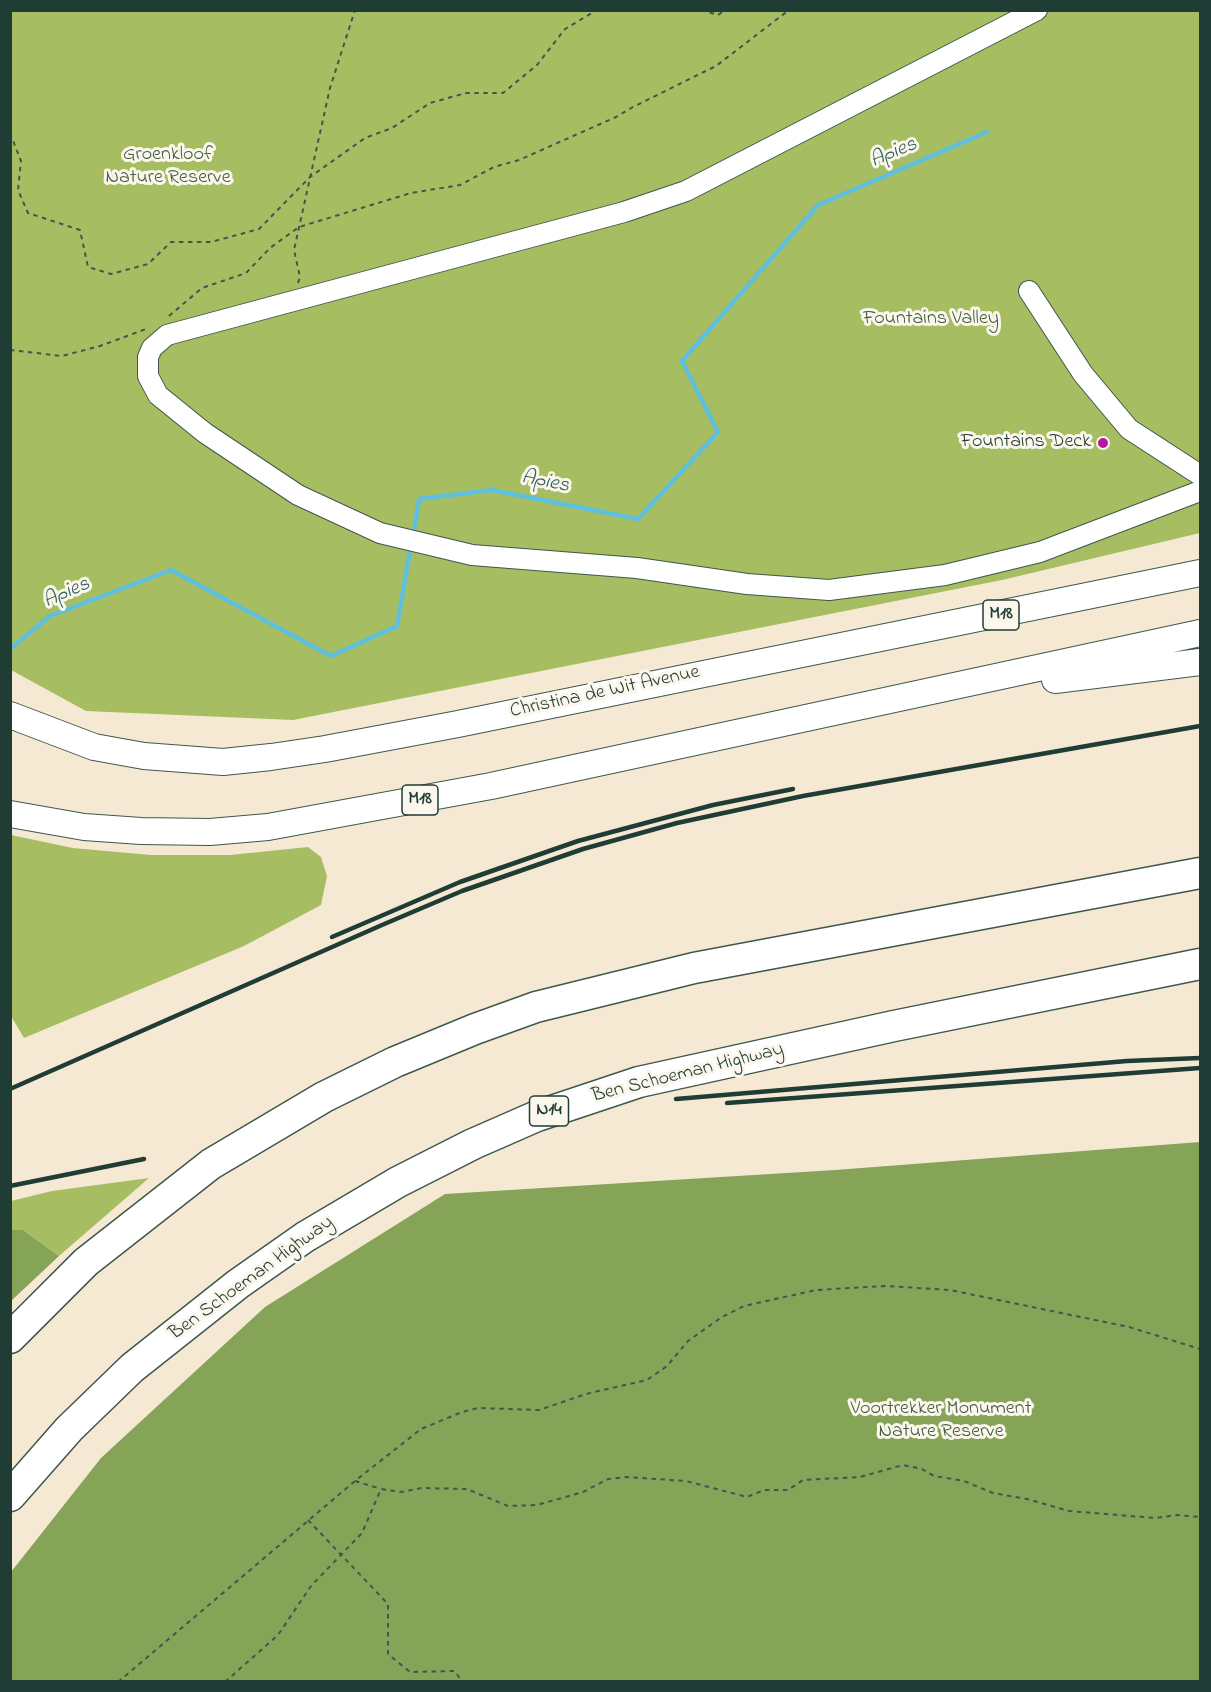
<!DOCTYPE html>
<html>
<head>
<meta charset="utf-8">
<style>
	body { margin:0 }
	#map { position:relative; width:1211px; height:1692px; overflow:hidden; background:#f6e9d4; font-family:"Indie Flower",sans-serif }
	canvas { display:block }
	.frame { position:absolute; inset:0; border:12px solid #1f3d34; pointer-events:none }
</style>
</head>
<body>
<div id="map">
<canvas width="1211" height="1692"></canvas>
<div class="frame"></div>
</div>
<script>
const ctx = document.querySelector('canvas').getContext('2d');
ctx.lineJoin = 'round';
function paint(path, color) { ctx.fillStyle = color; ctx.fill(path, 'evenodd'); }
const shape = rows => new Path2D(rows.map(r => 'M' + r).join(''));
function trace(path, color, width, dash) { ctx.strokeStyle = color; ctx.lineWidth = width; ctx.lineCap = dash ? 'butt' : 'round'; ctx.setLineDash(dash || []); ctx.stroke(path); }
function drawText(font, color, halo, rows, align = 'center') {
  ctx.font = font + ' "Indie Flower",sans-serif'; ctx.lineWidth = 6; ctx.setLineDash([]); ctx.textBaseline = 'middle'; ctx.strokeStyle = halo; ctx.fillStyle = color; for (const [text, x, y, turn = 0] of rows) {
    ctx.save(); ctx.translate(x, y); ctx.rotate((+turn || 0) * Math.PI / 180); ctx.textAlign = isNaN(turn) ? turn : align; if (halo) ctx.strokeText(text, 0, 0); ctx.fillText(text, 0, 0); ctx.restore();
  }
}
paint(shape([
	[10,11,1200,11,1200,533,1002,580,293,720,86,711,11,670],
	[11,835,73,848,151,855,230,855,308,847,321,857,327,876,321,905,244,946,24,1038,11,1016],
	[149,1178,59,1256,23,1230,11,1230,11,1201,52,1191]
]), '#a7bd62');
paint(shape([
	[1200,1142,1200,1681,11,1681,11,1572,101,1458,265,1307,445,1194,835,1170],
	[11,1230,23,1230,59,1256,11,1301]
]), '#85a458');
trace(shape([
	[413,537,419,499,492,490,638,519,718,432,682,361,818,205,987,132],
	[10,649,50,616,171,570,331,656,397,626,411,545]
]), '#5ec0dc', 4.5);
const minor = shape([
	[1037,10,686,191,624,212,167,335,152,348,148,357,148,376,158,395,205,433,298,495,380,533,472,555,637,568,747,584,829,590,945,575,1040,552,1200,491],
	[1029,291,1083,374,1129,429,1200,475]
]);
const major = shape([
	[1055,680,1200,662],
	[10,715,94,747,144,756,223,762,271,757,325,749,458,724,1200,573],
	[10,814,84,827,141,831,210,832,268,827,491,786,1200,633]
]);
const highway = shape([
	[10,1338,86,1262,211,1164,324,1097,395,1062,475,1029,536,1007,694,968,1200,873],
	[10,1496,69,1429,132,1368,238,1284,305,1237,398,1182,473,1144,537,1116,639,1082,894,1026,1200,964]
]);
trace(minor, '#3f574c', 22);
trace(major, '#3f574c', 28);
trace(highway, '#3f574c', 33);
trace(shape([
	[701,10,718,15,725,10],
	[10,133,21,161,18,190,28,213,80,230,88,267,111,274,148,264,171,242,211,242,259,229,310,177,365,138,392,128,430,103,466,93,503,93,537,65,565,29,597,10],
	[298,283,300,277,294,250,330,88,355,10],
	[169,316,202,288,246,273,270,248,299,227,411,193,460,185,494,167,519,160,616,117,633,107,716,66,789,10],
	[10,350,62,356,100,346,146,329],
	[355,1481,381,1489],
	[308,1520,388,1604,388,1654,410,1672,455,1671,462,1682],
	[118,1682,355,1481,421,1429,462,1412,478,1408,539,1410,586,1394,647,1380,667,1366,688,1341,722,1317,744,1306,816,1290,887,1286,950,1290,1129,1327,1200,1349],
	[225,1682,278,1635,311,1586,362,1533,381,1489,401,1492,422,1488,467,1489,508,1506,537,1505,583,1492,608,1479,626,1477,686,1481,747,1497,764,1490,788,1490,803,1480,860,1477,903,1465,922,1469,934,1476,964,1481,993,1493,1027,1499,1069,1511,1155,1518,1177,1515,1200,1517]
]), '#3f574c', 2, [4.5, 4.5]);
trace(minor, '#fff', 20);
trace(major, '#fff', 26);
trace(highway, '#fff', 30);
trace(shape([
	[332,937,460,882,578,841,713,805,793,789],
	[10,1089,382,925,462,891,583,849,677,823,803,796,1200,726],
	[676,1099,1127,1061,1200,1058],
	[727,1103,1200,1068],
	[10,1186,144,1159]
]), '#1f3d34', 4.5);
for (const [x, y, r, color] of [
	[1103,443,6,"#b5179e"]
]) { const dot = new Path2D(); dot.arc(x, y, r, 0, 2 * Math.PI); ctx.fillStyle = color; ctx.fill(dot); trace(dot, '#fbf7ec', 2); }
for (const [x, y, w] of [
	[1001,615,36],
	[420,800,36],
	[549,1111,39]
]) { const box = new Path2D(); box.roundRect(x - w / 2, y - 15, w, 30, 4.5); ctx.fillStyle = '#fbf7ec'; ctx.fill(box); trace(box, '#1f3d34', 1.5); }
drawText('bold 18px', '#1f3d34', null, [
	["M18",1001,615],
	["M18",420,800],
	["N14",549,1111]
]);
drawText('20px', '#415d40', '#fbf7ec', [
	["Groenkloof",168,156],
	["Nature Reserve",168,179],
	["Fountains Valley",931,320],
	["Voortrekker Monument",941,1410],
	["Nature Reserve",941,1433]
]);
drawText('20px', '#1f3d34', '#fbf7ec', [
	["Fountains Deck",1091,443]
], 'right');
drawText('20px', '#1f3d34', '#fbf7ec', [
	["Christina de Wit Avenue",605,693,-12],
	["Ben Schoeman Highway",688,1074,-14],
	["Ben Schoeman Highway",252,1279,-36]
]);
drawText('italic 21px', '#2f5e5e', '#fbf7ec', [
	["Apies",894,154,-23],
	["Apies",545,483,11],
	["Apies",67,594,-24]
]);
</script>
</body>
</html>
